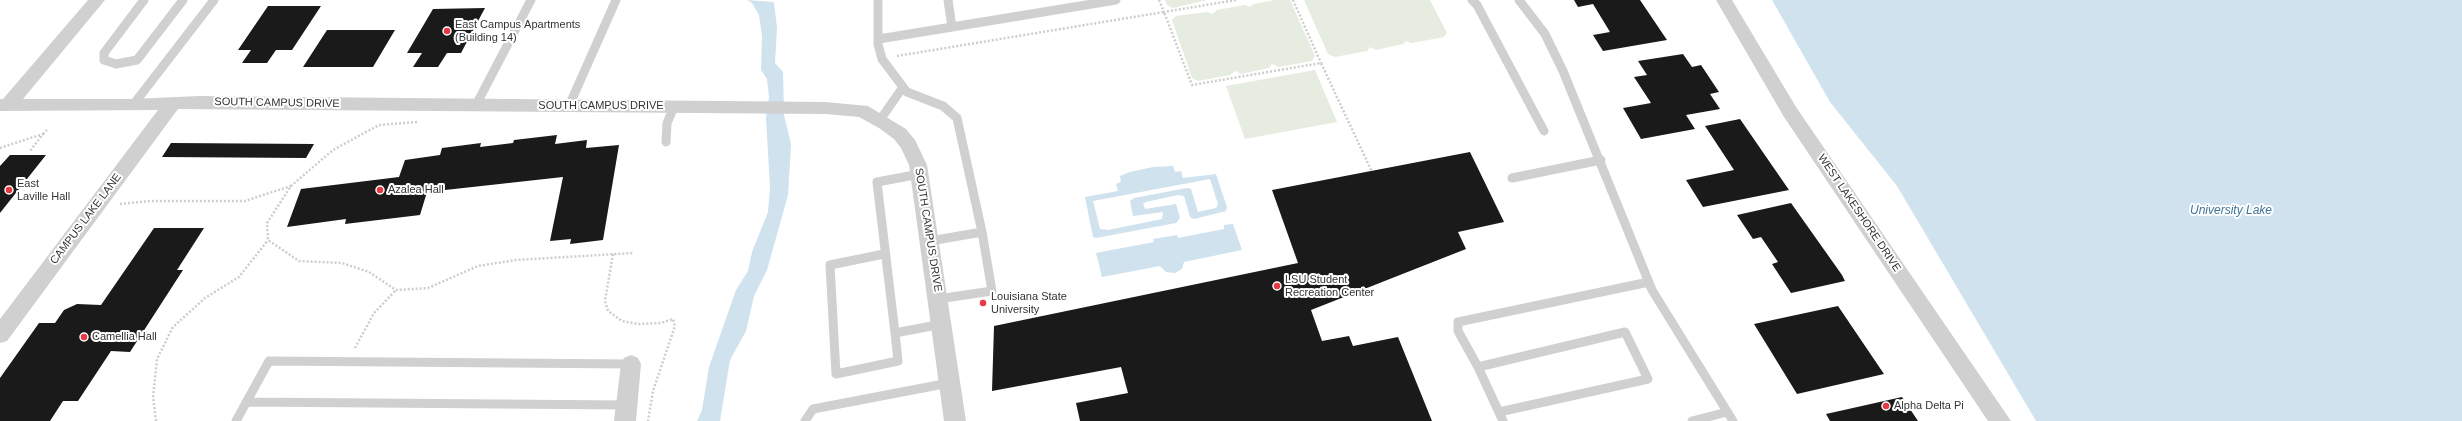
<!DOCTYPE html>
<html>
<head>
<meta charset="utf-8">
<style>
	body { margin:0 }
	canvas { display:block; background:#fff }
</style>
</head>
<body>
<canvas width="2462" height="421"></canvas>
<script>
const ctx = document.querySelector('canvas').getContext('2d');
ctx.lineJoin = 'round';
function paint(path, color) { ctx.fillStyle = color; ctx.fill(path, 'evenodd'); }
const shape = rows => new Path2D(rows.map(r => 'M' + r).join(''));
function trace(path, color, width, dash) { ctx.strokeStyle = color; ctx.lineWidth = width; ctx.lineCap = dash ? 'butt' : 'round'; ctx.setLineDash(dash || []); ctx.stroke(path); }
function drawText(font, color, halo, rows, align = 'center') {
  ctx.font = font + ' Helvetica,sans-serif'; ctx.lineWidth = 4; ctx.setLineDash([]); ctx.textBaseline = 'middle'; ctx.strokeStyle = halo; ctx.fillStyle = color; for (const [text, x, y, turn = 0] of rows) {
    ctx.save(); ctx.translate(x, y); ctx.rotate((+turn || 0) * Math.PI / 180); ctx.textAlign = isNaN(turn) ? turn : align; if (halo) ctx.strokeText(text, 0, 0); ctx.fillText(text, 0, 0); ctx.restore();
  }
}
paint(shape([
	[1165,0,1207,0,1173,8,1167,5],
	[1275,0,1290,0,1315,56,1312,61,1279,67,1272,64,1269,68,1241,74,1235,71,1230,75,1198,81,1192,78,1172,20,1176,16,1207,12,1213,14,1217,10,1244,5,1250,7,1253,4],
	[1304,0,1430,0,1447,33,1444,37,1412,43,1406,41,1403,44,1376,50,1370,47,1367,51,1335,57,1328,54],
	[1315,70,1337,122,1245,139,1226,86]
]), '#e6ecdf');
paint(shape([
	[747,0,774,2,777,28,775,63,783,72,784,115,791,144,788,195,767,270,754,296,746,331,730,360,720,421,697,421,702,410,709,367,736,290,748,271,752,252,768,212,770,187,766,118,769,97,767,79,761,70,762,36,759,15,752,3],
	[1772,0,2462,0,2462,421,2036,421,1897,186,1830,102],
	[1173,166,1175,172,1181,171,1183,178,1216,174,1227,207,1226,211,1194,219,1190,217,1184,196,1178,195,1146,202,1143,204,1145,209,1176,204,1180,218,1176,223,1096,238,1093,237,1085,197,1118,191,1116,184,1121,182,1120,176,1130,172,1153,167],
	[1210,179,1218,204,1216,208,1198,212,1191,189,1187,188,1134,198,1130,201,1133,216,1163,212,1162,219,1108,230,1100,229,1093,201],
	[1233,224,1242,250,1184,262,1182,269,1175,273,1166,272,1160,266,1102,277,1096,253,1154,242,1153,239,1177,235,1178,238,1224,229,1224,225]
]), '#cfe2ee');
paint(shape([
	[1574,0,1640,0,1667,40,1603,51,1593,35,1610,32,1593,4,1578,7],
	[268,6,321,6,292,50,276,50,267,63,242,63,251,50,238,50],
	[485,8,461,53,447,53,438,67,413,67,422,53,407,53,433,9],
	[327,30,395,30,373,67,303,67],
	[1683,54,1692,67,1701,65,1719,92,1710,94,1720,109,1686,115,1695,129,1641,139,1623,108,1651,103,1634,77,1647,75,1638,61],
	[1740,119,1789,190,1703,207,1686,180,1734,170,1705,126],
	[557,135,555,144,587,140,586,148,619,145,603,240,570,244,571,239,550,241,563,177,427,192,420,215,345,224,346,219,287,227,301,189,399,177,405,160,440,155,442,148,481,143,480,147,513,143,514,140],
	[171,143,314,144,306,158,162,157],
	[1470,152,1504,222,1458,232,1466,249,1311,310,1322,341,1349,336,1353,346,1398,337,1432,421,1080,421,1076,403,1128,393,1121,367,992,391,994,326,1298,263,1272,190],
	[10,155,46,155,0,213,0,166],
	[1791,203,1842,275,1845,281,1791,293,1772,264,1778,262,1761,237,1753,239,1737,215],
	[154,228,204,228,177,270,183,270,130,352,111,351,78,401,63,401,50,421,0,421,0,378,39,323,55,323,64,310,77,304,101,305],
	[1838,306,1884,374,1797,394,1754,324],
	[1902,397,1918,421,1830,421,1826,414]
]), '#1a1a1a');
trace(shape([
	[1159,0,1164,12,1236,0],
	[1293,0,1321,63],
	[897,56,1164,12,1192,85,1321,63,1372,172],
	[417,122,379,125,333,150,291,186,267,223,268,240,299,261,342,263,369,272,396,290,428,288,478,266,516,260,633,253],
	[43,134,47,130],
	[0,148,43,134,30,151],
	[120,204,150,201,245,201,291,186],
	[613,254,605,301,608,311,622,321,638,324,661,323,673,319,675,326,653,391,648,421],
	[355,348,374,313,396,290],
	[156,421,153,397,157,359,173,327,205,298,239,277,268,240]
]), '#cdcdcd', 2.5, [2, 2]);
trace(shape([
	[144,0,104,53,104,60,116,64,137,60,183,0],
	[878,0,878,44,882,59,903,87,880,120],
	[948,0,952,27,1116,0],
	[1472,0,1477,5,1544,131],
	[1519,0,1545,34,1563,71,1652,290,1733,421],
	[879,39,952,27],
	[903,87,907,92,943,106,957,118,982,232,992,291,938,299],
	[133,105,214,0],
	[476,105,531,0],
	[569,106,616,0],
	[666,142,667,123,674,107],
	[920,174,877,182,895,333,942,324],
	[1512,178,1601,160],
	[930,241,982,232],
	[884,254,830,265,836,374,898,361,895,333],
	[1478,367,1625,332,1648,379,1499,412],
	[246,402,627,405],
	[236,421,269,361,631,364],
	[805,421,813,409,949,383],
	[1503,421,1478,367,1458,331,1458,322,1649,282],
	[1692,421,1727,412]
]), '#d0d0d0', 9);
paint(shape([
	[88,0,105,0,23,99,133,99,198,96,825,102,868,106,906,129,915,140,927,165,966,421,944,421,909,165,901,148,894,139,879,128,859,117,825,114,178,109,7,341,0,343,0,319,158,110,0,111,0,99,3,99,88,0],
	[1716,0,1732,0,1796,107,2011,421,1988,421,1784,117,1716,0],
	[631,355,638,358,641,364,636,421,614,421,621,364,624,358,631,355]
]), '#d0d0d0');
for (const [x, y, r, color] of [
	[447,31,4,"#e63946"],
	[9,190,4,"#e63946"],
	[380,190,4,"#e63946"],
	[1277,286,4,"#e63946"],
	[983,303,4,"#e63946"],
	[84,337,4,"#e63946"],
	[1886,406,4,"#e63946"]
]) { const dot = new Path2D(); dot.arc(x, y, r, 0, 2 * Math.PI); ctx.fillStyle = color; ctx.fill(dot); trace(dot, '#fff', 1.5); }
drawText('11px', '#333', '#fff', [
	["East Campus Apartments",455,25],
	["(Building 14)",455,38],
	["East",17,184],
	["Laville Hall",17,197],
	["Azalea Hall",388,190],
	["LSU Student",1285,280],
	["Recreation Center",1285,293],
	["Louisiana State",991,297],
	["University",991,310],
	["Camellia Hall",92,337],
	["Alpha Delta Pi",1894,406]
], 'left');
drawText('11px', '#333', '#fff', [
	["SOUTH CAMPUS DRIVE",277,103,1],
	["SOUTH CAMPUS DRIVE",601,106],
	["WEST LAKESHORE DRIVE",1859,213,56],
	["CAMPUS LAKE LANE",86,219,-53],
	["SOUTH CAMPUS DRIVE",928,230,81]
]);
drawText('italic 12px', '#3f7597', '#fff', [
	["University Lake",2231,211]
]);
</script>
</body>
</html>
